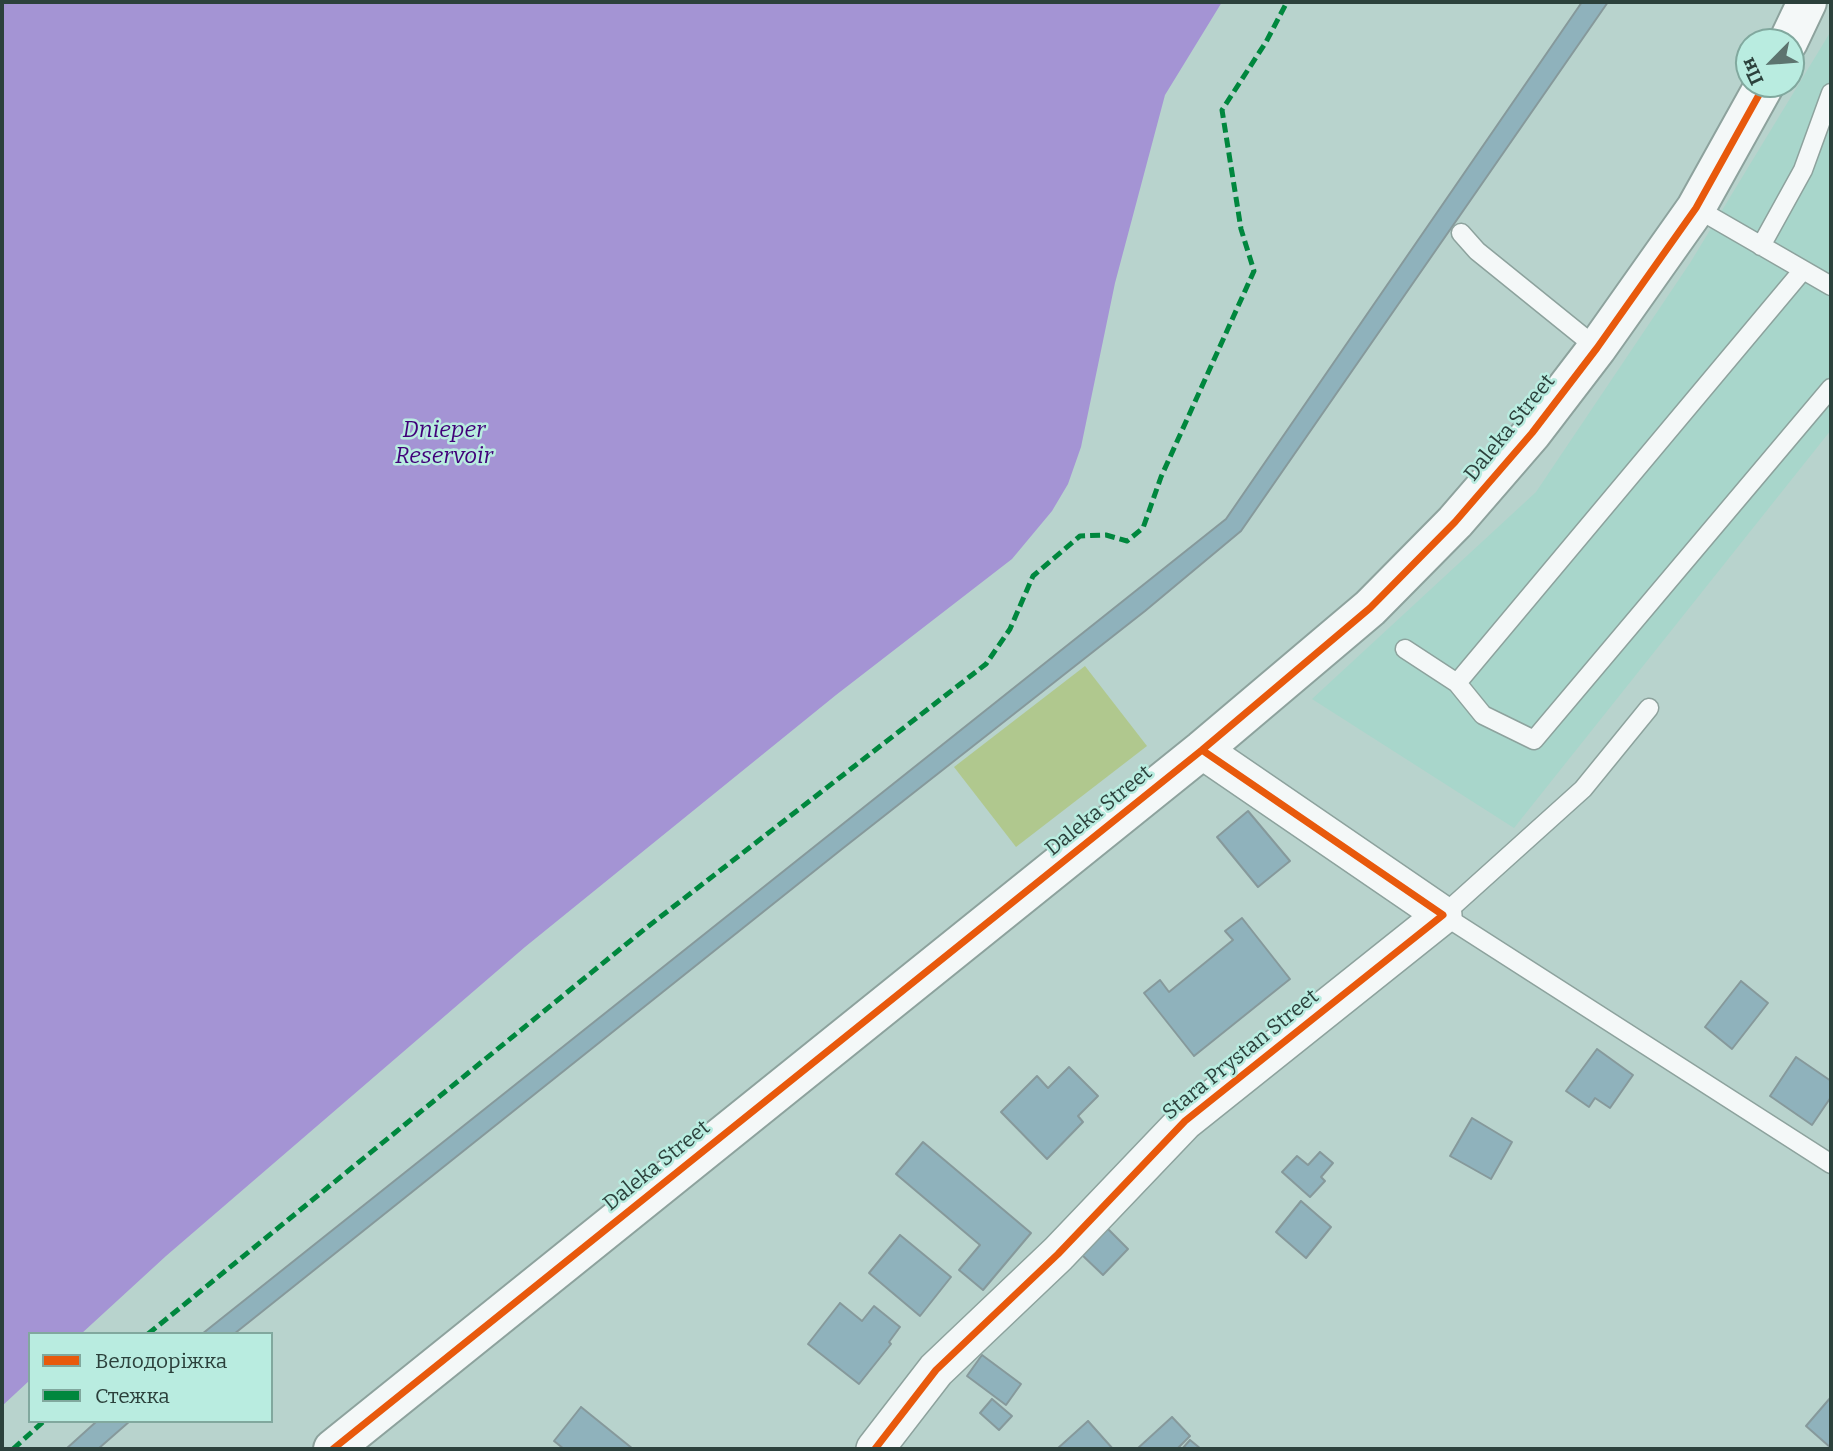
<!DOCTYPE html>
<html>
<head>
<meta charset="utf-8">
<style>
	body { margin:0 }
	#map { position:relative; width:1833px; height:1451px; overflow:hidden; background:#b8d3cd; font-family:Bitter,serif }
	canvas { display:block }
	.frame { position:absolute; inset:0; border:4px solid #2c413c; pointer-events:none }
	.legend { position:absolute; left:28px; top:1332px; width:245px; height:91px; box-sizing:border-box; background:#b9ece0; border:2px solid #81a89e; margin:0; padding:9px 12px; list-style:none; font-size:21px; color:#2c413c }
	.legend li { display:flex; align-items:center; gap:14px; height:35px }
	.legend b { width:35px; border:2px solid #81a89e }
	.north { position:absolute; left:1735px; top:28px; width:70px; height:70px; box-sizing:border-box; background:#b9ece0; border:2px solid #81a89e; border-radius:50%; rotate:245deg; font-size:19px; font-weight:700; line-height:28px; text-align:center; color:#2c413c }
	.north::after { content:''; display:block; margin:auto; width:24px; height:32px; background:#5d746f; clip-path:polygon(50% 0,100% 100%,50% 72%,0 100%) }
</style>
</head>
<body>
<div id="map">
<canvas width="1833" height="1451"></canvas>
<div class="frame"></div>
<ul class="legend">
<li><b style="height:9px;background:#e8590c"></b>Велодоріжка</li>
<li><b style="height:9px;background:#00873e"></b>Стежка</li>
</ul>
<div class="north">Пн</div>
</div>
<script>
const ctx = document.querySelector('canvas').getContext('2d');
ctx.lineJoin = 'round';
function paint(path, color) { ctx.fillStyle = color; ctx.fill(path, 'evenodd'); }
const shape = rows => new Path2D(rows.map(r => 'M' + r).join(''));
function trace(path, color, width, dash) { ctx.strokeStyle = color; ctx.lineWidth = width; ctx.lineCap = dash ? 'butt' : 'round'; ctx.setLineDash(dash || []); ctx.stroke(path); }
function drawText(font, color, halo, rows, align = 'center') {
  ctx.font = font + ' Bitter,serif'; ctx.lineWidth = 5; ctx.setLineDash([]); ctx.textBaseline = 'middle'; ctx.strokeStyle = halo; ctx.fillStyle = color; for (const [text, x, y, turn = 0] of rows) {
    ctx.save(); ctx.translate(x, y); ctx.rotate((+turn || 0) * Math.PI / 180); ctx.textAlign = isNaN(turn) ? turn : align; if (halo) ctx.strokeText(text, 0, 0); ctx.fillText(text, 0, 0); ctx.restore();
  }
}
paint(shape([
	[1831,31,1831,430,1514,828,1312,699,1536,492,1690,263]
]), '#a8d6cb');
paint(shape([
	[1085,666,1147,746,1016,847,954,767]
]), '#b0c88e');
paint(shape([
	[2,2,1222,2,1165,95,1115,283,1081,447,1068,484,1052,511,1012,559,836,695,525,947,166,1256,81,1334,30,1334,30,1380,2,1406]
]), '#a494d4');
const building = shape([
	[1582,2,1608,2,1241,531,1145,611,842,849,234,1334,202,1334,1226,519,1582,2],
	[1248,811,1290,861,1258,887,1217,837,1248,811],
	[1242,918,1290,979,1194,1056,1144,993,1160,980,1169,992,1233,940,1225,931,1242,918],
	[1741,981,1768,1003,1732,1049,1705,1027,1741,981],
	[1597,1049,1633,1075,1610,1108,1595,1098,1589,1107,1566,1091,1597,1049],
	[1796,1057,1831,1081,1831,1097,1812,1125,1770,1096,1796,1057],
	[1069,1067,1098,1096,1078,1116,1083,1122,1047,1159,1001,1112,1037,1076,1048,1088,1069,1067],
	[1472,1118,1512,1142,1491,1179,1450,1156,1472,1118],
	[923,1142,1031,1233,983,1290,959,1270,980,1245,896,1174,923,1142],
	[1320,1152,1333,1163,1321,1177,1325,1181,1310,1197,1282,1172,1297,1156,1308,1165,1320,1152],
	[1301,1201,1331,1227,1306,1258,1276,1232,1301,1201],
	[1107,1228,1128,1249,1103,1275,1081,1254,1107,1228],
	[900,1235,951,1277,920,1316,869,1273,900,1235],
	[840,1303,862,1321,874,1306,900,1327,889,1342,891,1344,859,1384,808,1344,840,1303],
	[982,1355,1021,1384,1006,1405,967,1376,982,1355],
	[1831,1397,1831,1448,1806,1426,1831,1397],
	[992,1399,1012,1416,999,1430,980,1413,992,1399],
	[581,1407,633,1449,564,1449,554,1441,581,1407],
	[1172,1417,1190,1436,1177,1449,1137,1449,1172,1417],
	[97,1421,130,1421,98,1449,66,1449,97,1421],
	[1088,1421,1113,1449,1057,1449,1088,1421],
	[1190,1440,1201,1449,1182,1449,1190,1440]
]);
paint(building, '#8fb2bc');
trace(building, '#86999b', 2);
const lane = shape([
	[1696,208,1831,286],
	[1461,233,1477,251,1597,348],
	[1761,246,1803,170,1831,93],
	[1405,649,1457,683,1803,270],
	[1457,683,1483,715,1534,740,1831,388],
	[1649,708,1583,789,1443,915,1831,1164]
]);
const street = shape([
	[875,1449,936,1370,1058,1254,1185,1121,1443,915,1202,750]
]);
const secondary = shape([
	[1788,42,1807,2],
	[333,1449,1202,750,1370,608,1455,522,1532,433,1597,348,1696,208,1765,84]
]);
trace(lane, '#8da29d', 21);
trace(street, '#8da29d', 40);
trace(secondary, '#8da29d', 42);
trace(lane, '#f4f8f8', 18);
trace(street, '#f4f8f8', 37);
trace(secondary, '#f4f8f8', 38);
trace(shape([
	[148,1334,646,928,986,664,1010,629,1033,576,1080,536,1106,535,1127,541,1143,528,1161,477,1254,271,1241,229,1222,110,1266,42,1287,2],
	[13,1449,44,1421]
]), '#00873e', 5, [10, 5]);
trace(shape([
	[333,1449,1202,750,1370,608,1455,522,1532,433,1597,348,1696,208,1765,84],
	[875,1449,936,1370,1058,1254,1185,1121,1443,915,1202,750]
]), '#e8590c', 7);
drawText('21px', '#2c413c', '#b9ece0', [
	["Daleka Street",1510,428,-51],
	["Daleka Street",1099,811,-39],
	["Stara Prystan Street",1241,1055,-39],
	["Daleka Street",657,1166,-39]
]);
drawText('italic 23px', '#410079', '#b9ece0', [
	["Dnieper",444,431],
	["Reservoir",444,457]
]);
</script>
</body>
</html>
